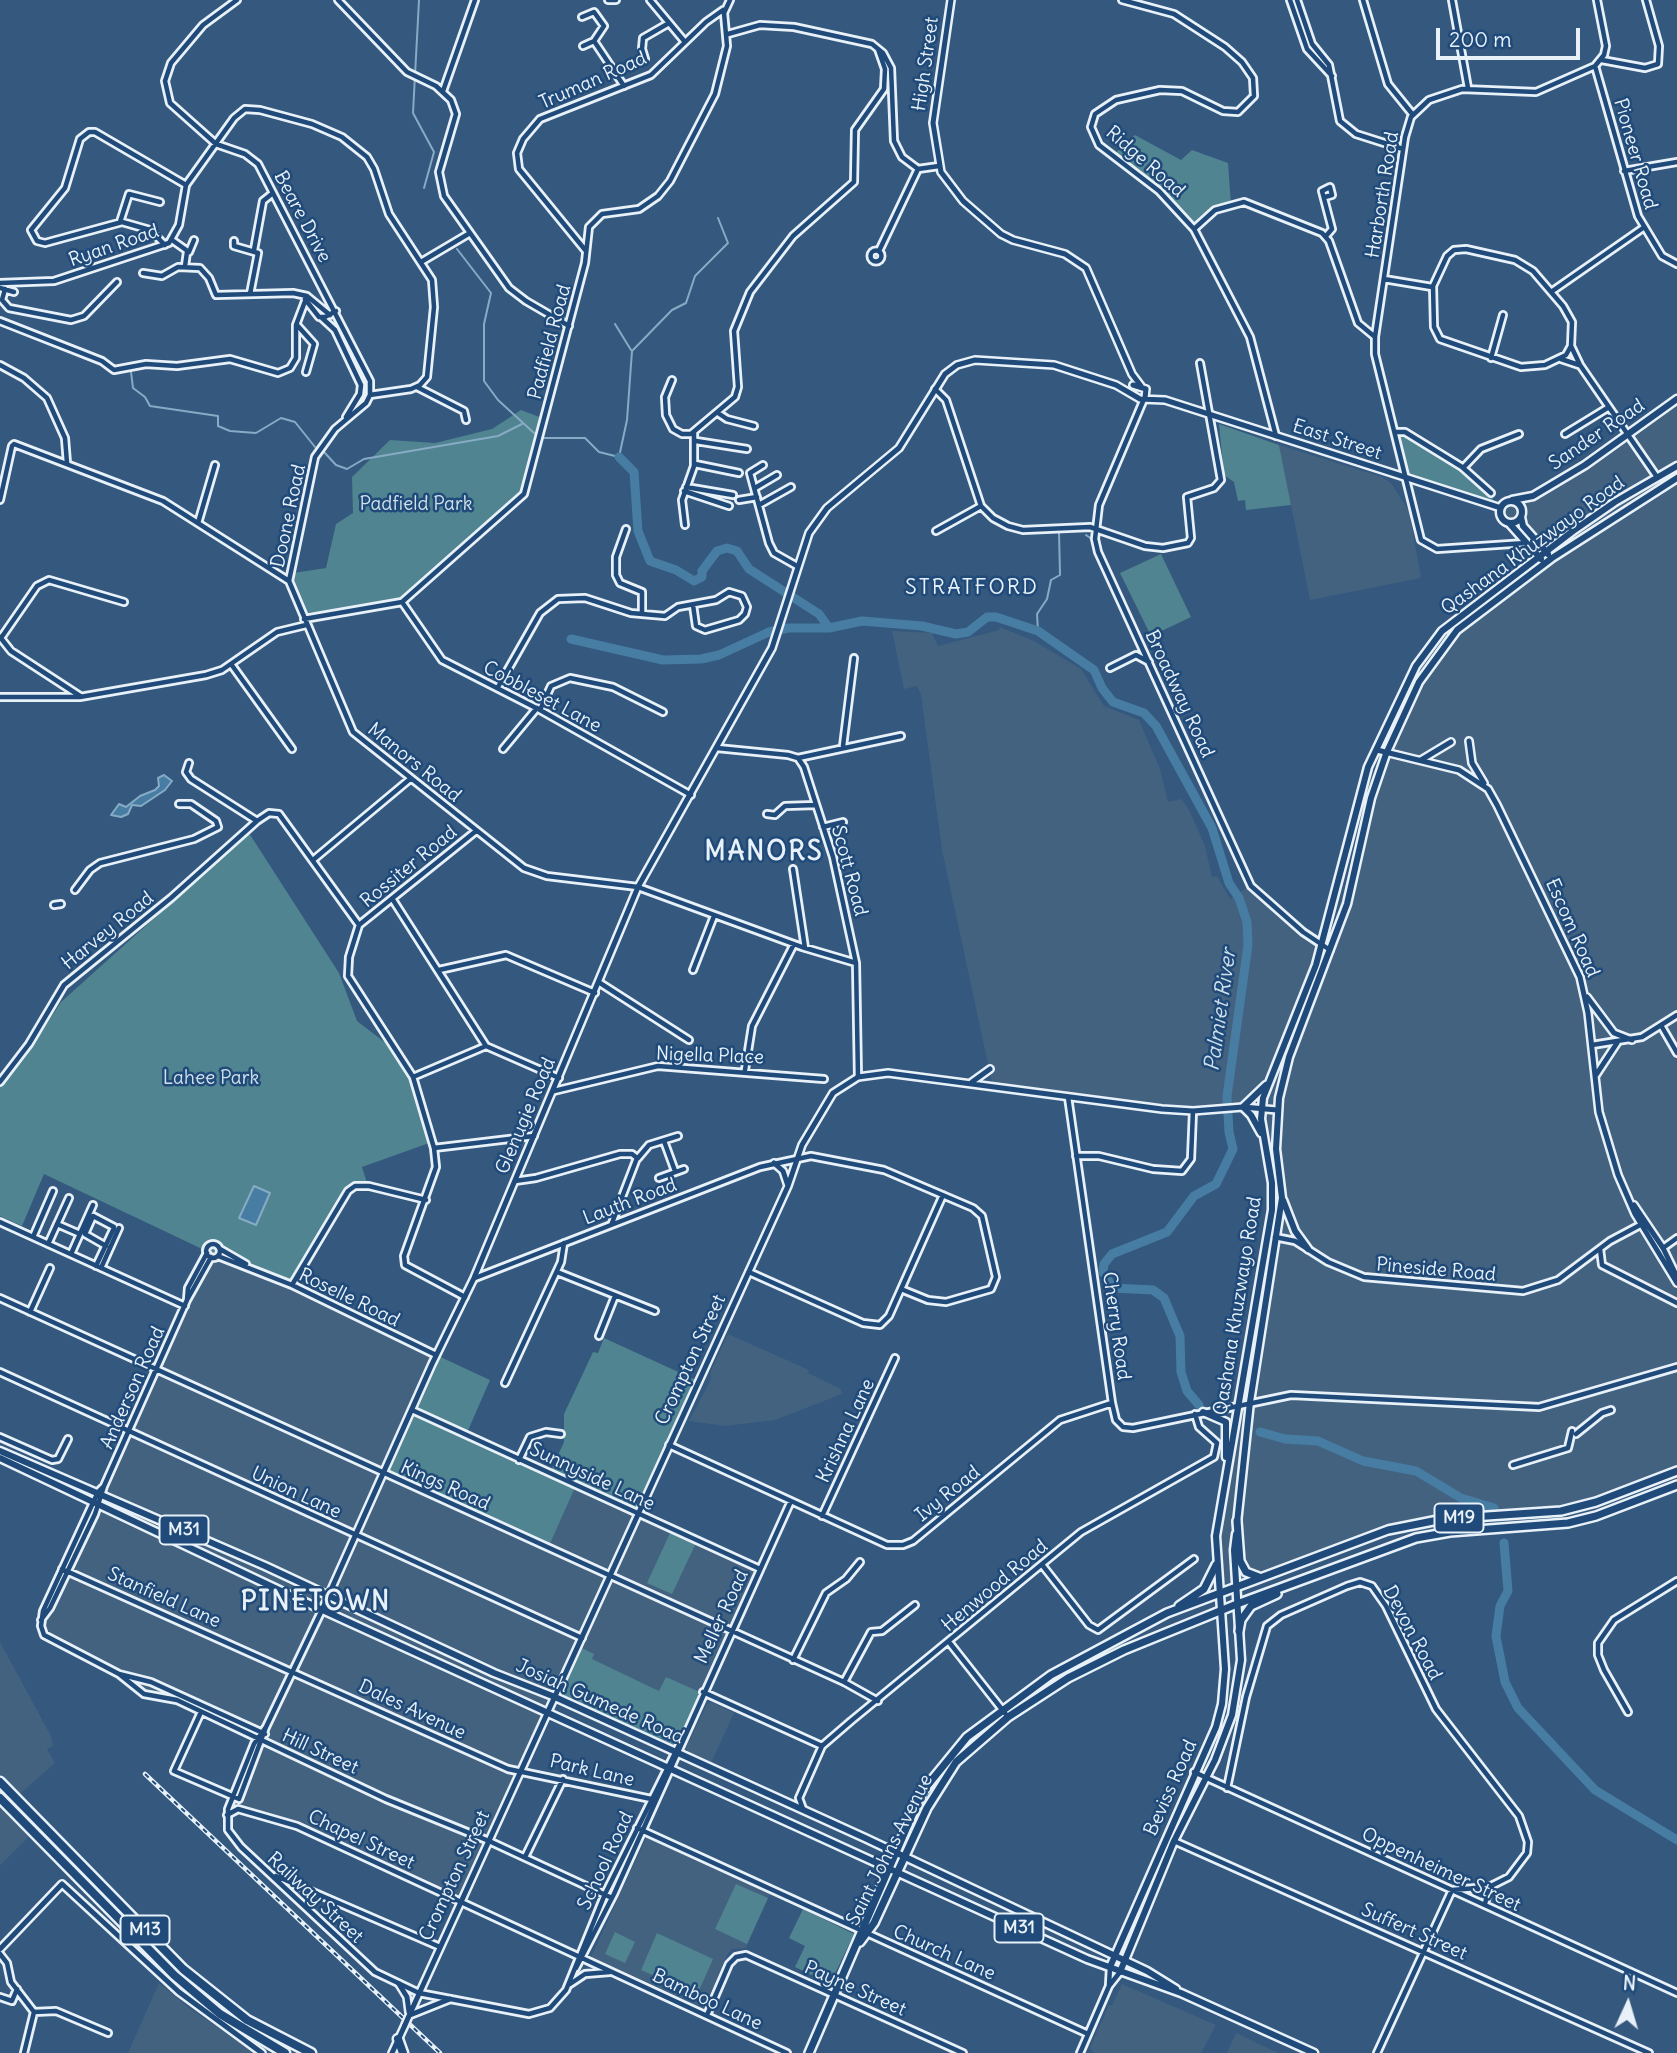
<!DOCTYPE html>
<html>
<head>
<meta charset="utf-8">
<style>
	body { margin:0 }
	#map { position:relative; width:1677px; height:2053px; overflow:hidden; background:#34587e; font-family:Delius,sans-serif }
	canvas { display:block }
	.north { position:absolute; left:1593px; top:1969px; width:70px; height:70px; -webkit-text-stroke:5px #1f4a7a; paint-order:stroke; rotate:4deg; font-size:19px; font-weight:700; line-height:28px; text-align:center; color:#e8f1f8 }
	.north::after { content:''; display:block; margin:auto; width:24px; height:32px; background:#e8f1f8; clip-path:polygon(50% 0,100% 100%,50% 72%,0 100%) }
	.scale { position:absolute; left:1436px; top:28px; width:144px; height:32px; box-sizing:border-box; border:4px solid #e8f1f8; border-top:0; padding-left:9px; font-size:21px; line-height:24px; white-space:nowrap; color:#e8f1f8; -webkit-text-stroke:5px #1f4a7a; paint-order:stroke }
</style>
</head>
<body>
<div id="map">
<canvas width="1677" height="2053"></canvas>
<div class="north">N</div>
<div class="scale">200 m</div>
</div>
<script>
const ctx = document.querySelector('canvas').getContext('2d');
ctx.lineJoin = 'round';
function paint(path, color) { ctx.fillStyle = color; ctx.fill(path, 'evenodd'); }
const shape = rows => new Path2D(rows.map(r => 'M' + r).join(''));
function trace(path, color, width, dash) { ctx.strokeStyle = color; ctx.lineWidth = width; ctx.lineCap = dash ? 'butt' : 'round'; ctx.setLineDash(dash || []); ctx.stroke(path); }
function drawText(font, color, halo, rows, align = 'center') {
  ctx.font = font + ' Delius,sans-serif'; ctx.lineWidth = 5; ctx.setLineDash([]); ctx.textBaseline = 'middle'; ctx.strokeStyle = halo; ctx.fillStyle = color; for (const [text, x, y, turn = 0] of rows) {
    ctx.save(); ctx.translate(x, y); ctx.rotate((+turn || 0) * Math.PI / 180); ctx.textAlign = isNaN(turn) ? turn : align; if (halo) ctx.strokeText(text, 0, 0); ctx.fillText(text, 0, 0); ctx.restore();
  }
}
paint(shape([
	[1677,398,1677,1471,1578,1507,1403,1525,1219,1594,1216,1536,1272,1210,1262,1109,1194,1111,993,1087,942,850,921,695,917,686,904,689,892,631,932,633,938,646,999,630,1000,627,1034,641,1081,669,1104,706,1139,720,1160,769,1168,802,1182,799,1190,812,1205,846,1212,877,1217,876,1230,899,1251,885,1327,949,1348,877,1367,790,1411,678,1443,631,1538,557,1492,505,1500,507,1534,495,1585,465],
	[1279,445,1382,477,1391,483,1409,511,1421,578,1310,600],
	[220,1254,436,1355,412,1410,760,1569,702,1693,659,1691,591,1659,578,1646,460,1901,297,1826,238,1809,227,1815,257,1738,169,1697,149,1695,118,1674,49,1640,41,1626,95,1515,104,1486,188,1300,211,1258],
	[728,1334,809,1370,808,1373,841,1389,842,1394,775,1420,725,1426,689,1421,711,1379,711,1371],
	[0,1642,51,1736,53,1746,47,1749,55,1763,5,1807,31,1835,0,1865],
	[711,1702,734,1713,711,1763,688,1753,686,1748,707,1704],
	[647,1836,770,1894,746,1948,732,1949,728,1953,704,2008,591,1957],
	[159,1983,189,2008,257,2053,128,2053],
	[1122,1984,1216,2025,1201,2053,1094,2053,1090,2048,1109,2005,1112,2005],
	[1236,2033,1278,2053,1227,2053]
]), '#436280');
paint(shape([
	[1135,135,1181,160,1192,150,1228,163,1231,204,1222,207,1194,229,1178,209,1112,156],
	[521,410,542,418,526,482,519,496,400,602,387,606,306,613,292,580,293,573,326,568,336,524,353,513,352,477,390,440,435,443,492,429],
	[1219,424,1279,445,1291,505,1246,510,1245,500,1238,501,1234,482,1224,475],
	[1399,431,1479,479,1493,497,1492,505,1406,479,1395,432],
	[1161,554,1191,617,1151,636,1120,573],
	[249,833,339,973,357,1021,396,1051,413,1077,432,1142,362,1167,368,1186,348,1191,292,1286,220,1254,211,1258,200,1248,44,1174,22,1226,0,1216,0,1087,24,1059,61,1002],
	[604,1338,698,1381,638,1513,576,1485,548,1548,383,1473,436,1355,490,1380,466,1435,550,1473,564,1442,564,1414,593,1352,598,1353],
	[671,1531,696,1543,672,1594,647,1583],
	[578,1646,594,1654,592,1659,659,1691,666,1677,702,1693,676,1751,554,1697],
	[736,1884,768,1898,747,1944,715,1929],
	[803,1909,854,1934,830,1984,795,1967,805,1946,789,1938],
	[615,1932,635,1942,625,1963,605,1954],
	[657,1933,713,1959,697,1995,641,1970]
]), '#508491');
const water = shape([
	[164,775,172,781,165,790,141,806,132,805,128,814,121,817,111,815,119,804,126,807,140,796,155,790,159,786,158,778,164,775],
	[254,1186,270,1193,256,1225,239,1218,254,1186]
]);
paint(water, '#477da3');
trace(water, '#87abc5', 2);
trace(shape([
	[419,0,413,113,434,152,424,188],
	[457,249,491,293,484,324,484,381,498,400,534,433],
	[615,324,631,350],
	[131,372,133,388,145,397,150,406,218,416,218,426,230,431,256,433,281,418,295,422,315,447],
	[543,438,585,438,599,452,619,457,627,420,632,351,672,310,686,303,695,276,728,243,718,218],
	[324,452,336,465,347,469,364,459,498,436,522,424],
	[1086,535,1093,540],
	[1038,631,1037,614,1047,599,1051,580,1060,575,1059,532]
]), '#87abc5', 2);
trace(shape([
	[619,457,634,472,638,531,650,561,676,570,694,581,702,577,702,571,717,551,727,548,737,551,749,569,819,614,829,628,862,621,922,626,956,634,968,632,987,617,996,617,1038,631,1094,670,1102,688,1113,702,1144,713,1156,726,1212,828,1229,883,1239,898,1247,922,1248,945,1227,1096,1229,1132,1233,1149,1216,1184,1194,1196,1167,1232,1112,1254,1104,1264,1103,1272,1113,1288,1153,1290,1164,1298,1180,1336,1181,1372,1187,1391,1199,1405],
	[571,639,663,660,701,659,719,655,769,632,788,628,829,628],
	[1260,1432,1285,1439,1318,1441,1363,1461,1416,1471,1461,1498,1494,1508],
	[1504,1543,1508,1591,1500,1606,1496,1636,1505,1682,1518,1708,1595,1790,1677,1840]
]), '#477da3', 9);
const minor = shape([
	[237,0,203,25,171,63,165,81,170,103,216,144,245,154,258,164,370,381,370,395,366,403,335,429,315,457,289,581],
	[338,0,407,72,436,86,451,100,456,114,439,172,444,196,509,288,526,301,569,326],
	[608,0,616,0],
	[650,0,685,42],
	[1122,0,1174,14,1225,47,1242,62,1253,78,1254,96,1238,112,1223,111,1182,91,1160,90,1116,100,1095,114,1091,127,1099,145,1159,191,1194,229,1250,337,1276,436],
	[1290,0,1307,49,1332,76],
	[1297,0,1312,44,1329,65,1340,121,1356,134,1403,149],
	[1363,0,1388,84,1413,115],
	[1452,0,1468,88],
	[582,17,594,12,604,26,594,41,583,46],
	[728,34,760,25,794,27,872,44,883,53,891,68,894,141,902,157,918,169],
	[594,41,624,86],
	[645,59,642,49,643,38,669,23],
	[1602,60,1645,68,1658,64,1659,46,1646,0],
	[1595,66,1638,216,1662,256,1677,264],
	[443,91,475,0],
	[1624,171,1677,162],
	[1325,197,1332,195,1330,187,1322,191,1332,229,1326,236],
	[120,222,129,194,160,202],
	[1194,229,1215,210,1244,202,1322,233,1329,241,1358,323,1375,337],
	[172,240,189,252,194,240],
	[234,241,234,246,258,253,250,294],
	[165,245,150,230,122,222,45,243,37,241,31,230,65,188,80,139,89,132,95,132,186,185],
	[1466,249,1515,260,1533,271,1563,306,1572,322,1571,346,1566,355,1545,365,1521,367,1440,339,1434,327,1433,286,1447,256,1454,250,1466,249],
	[254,250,263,201,273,193],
	'870.5 256a5.5 5.5 0 1 1 11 0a5.5 5.5 0 1 1-11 0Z',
	[586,251,519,169,517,153,523,139,540,119,651,75,706,22,723,10],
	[879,251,918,169,939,166],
	[421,262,470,233],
	[185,266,187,252],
	[143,273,162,276,178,267,200,268,209,278,216,295,293,293,307,296,330,315],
	[1384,279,1432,287],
	[0,283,54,281,169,243,179,225,186,185,234,118,245,109,260,110,312,124,342,137,367,157,374,169,389,214,432,280,434,307,427,377,420,385,411,389,370,395],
	[0,288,14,292],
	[5,289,2,300,9,308,71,320,84,316,117,282],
	[1551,292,1643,228],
	[305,299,319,317,325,317,336,311],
	[322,318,335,330,361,385,360,394,346,417],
	[0,321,102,361,114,370,146,364,177,366,230,359,278,373,290,368,296,358,296,325,307,296],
	[297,325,314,344,306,372],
	[1571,346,1580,365,1657,477],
	[1491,358,1503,315],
	[1561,359,1579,365],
	[0,365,24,378,47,398,65,438,67,463],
	[672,380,665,397,666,415,673,429,682,434,691,434,735,397,738,387,734,331,750,292,793,236,854,182,855,130,884,89,885,69,878,49],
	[417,387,464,411,466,420],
	[935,389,946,400,981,506,993,518,1008,526,1023,530,1090,527,1145,546,1163,548,1188,543,1191,538,1187,497,1214,488,1221,480,1200,363],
	[1144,399,1099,505,1095,539,1098,552,1251,886,1303,932,1330,950],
	[718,413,727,419,754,426],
	[1395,432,1405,432,1462,467,1491,493],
	[1565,434,1609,407],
	[696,441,747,449],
	[695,464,739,473],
	[763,465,750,473,769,543,774,553,797,566],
	[1463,468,1481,449,1519,434],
	[686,487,733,495],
	[755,488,777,475],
	[684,491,729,506],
	[0,500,12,446,14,444,163,501,289,581,353,732,524,868,547,876,638,887,802,947,856,963],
	[739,500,757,497],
	[759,505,791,487],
	[198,523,215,465],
	[685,525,682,500,694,466,694,432],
	[626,529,616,557,616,575,620,583,642,592,642,614],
	[936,531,981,506],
	[1526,543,1437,549,1421,540,1375,354,1375,337,1405,137,1411,117,1429,100,1462,89,1536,92,1595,66,1604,55,1606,46,1597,0],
	[402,602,442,660,540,710,691,795],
	[304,619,402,602,524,494,585,263,589,227,602,214,639,209,658,196,670,181,715,94,727,46,724,13,730,0],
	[0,637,11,651,80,696],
	[1,638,37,586,49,580,124,602],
	[231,664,292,749],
	[1110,668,1136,655,1149,662],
	[498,687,540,613,558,599,585,598,631,613,665,616,678,607,716,600,729,592,742,596,747,607,745,614,739,620,705,630,696,626,693,605],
	[0,697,80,697,206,675,222,670,277,632,306,625],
	[540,710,551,686,570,678,613,687,663,712],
	[843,746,854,658],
	[717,748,788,755,798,758,804,767,833,857,856,963,858,1077],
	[503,749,537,708],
	[798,758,901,736],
	[189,763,186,772,191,779,257,821],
	[767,814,775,815,785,806,816,805],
	[823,827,843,822],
	[313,860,410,779],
	[793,869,805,948],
	[75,890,90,870,100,863,194,839,218,827,216,821,191,804,179,804],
	[393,900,486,1046,559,1078],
	[54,905,61,904],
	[359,925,476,831],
	[439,970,506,955,595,993],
	[693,970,714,916],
	[600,983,689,1040],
	[1662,1027,1677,1053],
	[1592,1045,1642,1037,1677,1015],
	[745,1070,752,1026,794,944],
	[413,1077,486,1046],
	[0,1082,29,1044,64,985,171,898,257,821,269,813,279,814,359,925,349,957,348,976,413,1077,434,1148,436,1167,404,1256,405,1265,465,1297],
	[554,1091,658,1066,824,1079],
	[1068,1097,1112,1403,1116,1420,1123,1427,1133,1428,1291,1395,1539,1407,1677,1367],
	[664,1141,675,1171],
	[434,1148,534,1136],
	[1076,1156,1099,1156,1153,1169,1182,1171,1191,1159,1193,1111],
	[638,1158,649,1145,678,1136],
	[659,1178,684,1169],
	[515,1181,536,1178,620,1154,632,1154,637,1158,612,1223],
	[0,1222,185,1306],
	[57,1224,80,1234],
	[33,1237,53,1191],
	[1275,1237,1295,1241,1328,1262,1364,1277,1523,1291,1558,1280,1610,1241,1642,1224],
	'206 1251a7 7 0 1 1 14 0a7 7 0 1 1-14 0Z',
	[48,1244,69,1198],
	[1663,1248,1677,1238],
	[220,1249,246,1264],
	[1600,1249,1602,1265,1677,1303],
	[71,1254,93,1205],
	[218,1256,292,1285,436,1355],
	[96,1266,114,1228,114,1227,93,1216,85,1234,106,1246],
	[101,1268,119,1228],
	[557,1272,655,1311],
	[749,1272,863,1323,880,1325,889,1316,943,1195],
	[475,1278,760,1167,811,1156,884,1170,973,1208,982,1216,996,1277,991,1289,946,1302,928,1300,901,1289],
	[292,1285,348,1191,355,1186,369,1186,426,1200],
	[0,1298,844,1682,878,1701],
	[187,1300,188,1288,207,1253],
	[30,1312,50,1268],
	[599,1336,615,1296],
	[0,1372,582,1638],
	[505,1383,561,1262,564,1243],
	[412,1410,760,1569],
	[1576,1434,1602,1413,1611,1410],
	[0,1437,52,1460,58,1459,68,1439],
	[669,1445,887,1545,903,1545,913,1541,1060,1420,1112,1403],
	[519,1460,530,1437,546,1432,561,1434],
	[1513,1465,1568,1448,1572,1431],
	[104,1486,98,1492,43,1611,41,1626,44,1635,119,1674,151,1682,265,1734],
	[822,1516,895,1358],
	[1043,1566,1089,1625,1098,1630,1194,1559],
	[62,1569,508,1769,656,1800],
	[41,1620,50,1608,95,1514,104,1486,187,1300,211,1257],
	[949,1642,1008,1717],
	[793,1660,826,1593,846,1579,860,1562],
	[119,1674,144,1694,177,1700,386,1799,489,1841,612,1898],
	[844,1682,871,1632,882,1631,915,1605],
	[703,1692,822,1746],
	[201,1712,174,1771,239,1799],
	[1628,1712,1604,1670,1598,1655,1598,1643,1614,1620,1677,1581],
	[266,1727,254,1744,228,1809,228,1830,241,1847,375,1972,419,1993,529,2014,550,2008,566,1990,605,1894,679,1745],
	[1194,1772,1677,1993],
	[1227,1788,1246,1697,1267,1626,1281,1615,1347,1586,1360,1582,1372,1586,1386,1606,1436,1709,1519,1816,1528,1842,1527,1853,1509,1877,1489,1887,1452,1890,1377,2053],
	[239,1799,266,1727,322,1610],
	[803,1809,799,1798,822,1746,851,1721,1081,1532,1214,1457,1217,1443,1199,1427,1195,1414],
	[227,1815,238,1809,297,1826,787,2053],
	[637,1828,1088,2034],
	[1174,1841,1649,2053],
	[525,1857,563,1779],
	[276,1876,440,1947],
	[1485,1904,1489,1887],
	[0,1954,7,1963,11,1982,34,2012,24,2053],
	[576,1968,614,1894,791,1501],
	[570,1984,585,1974,610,1972],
	[1109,1985,1110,1967],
	[0,1997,12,2001,17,1989],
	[34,2012,56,2011,108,2033],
	[707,2015,729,1964,736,1957,746,1955,963,2053],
	[1080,2053,1109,1986,1120,1972]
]);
const tertiary = shape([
	[951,0,933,123,941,172,963,201,1001,234,1013,240,1065,254,1086,268,1132,374,1141,386],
	[1133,385,1146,389,1145,398],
	[1469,741,1472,763,1484,783],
	[1377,750,1459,770,1488,789,1497,805,1580,977,1588,1013,1599,1112,1618,1175,1635,1214,1677,1283],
	[1421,760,1451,742],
	[1587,997,1614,1033,1632,1040],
	[1596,1075,1617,1043],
	[972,1082,990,1069],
	[774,1163,783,1171,788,1186],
	[1634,1205,1663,1248,1677,1277],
	[322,1610,432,1364,474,1278,638,887,772,648,809,533,827,508,899,448,945,374,957,365,975,360,1054,365,1116,385,1140,399,1165,400,1501,508],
	[0,1949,62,1884,179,1992,262,2053],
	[399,1984,407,1997,409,2012],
	[410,2015,450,1999],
	[408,2018,788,1186,802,1145,833,1093,858,1077,888,1073,1162,1109,1193,1111,1243,1107,1277,1110],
	[392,2053,405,2025]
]);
const secondary = shape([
	[1512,500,1533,496,1585,465,1677,399],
	'1500 512a11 11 0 1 1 22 0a11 11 0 1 1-22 0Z',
	[1521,517,1523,526,1548,554],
	[1509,523,1541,559],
	[1261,1133,1251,1115,1243,1107,1266,1085],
	[1283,1200,1295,1231,1308,1249],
	[1203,1412,1226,1422,1226,1457],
	[1237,1523,1250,1402,1282,1198,1276,1149,1279,1098,1289,1057,1347,904,1371,798,1386,754,1419,682,1457,630,1552,558,1677,478],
	[1110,1967,1216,1727,1222,1704,1225,1669,1216,1536,1272,1210,1272,1183,1261,1119,1263,1098,1316,965,1368,767,1416,666,1442,631,1573,531,1615,502,1677,466],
	[1120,1972,1174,1841,1215,1760,1232,1715,1241,1660,1234,1550,1236,1534]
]);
const primary = shape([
	[0,1451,265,1566,494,1673,555,1697,865,1838,1147,1971,1176,1989],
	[0,1458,294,1597,1087,1959,1181,1993,1314,2053]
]);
const trunk = shape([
	[1237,1521,1240,1561,1246,1572,1259,1577],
	[1179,1606,1204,1589,1216,1565],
	[1239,1631,1241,1620,1251,1606,1277,1594],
	[860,1942,874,1923,927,1808,956,1762,1008,1717,1068,1678,1124,1650,1237,1604,1416,1538,1450,1532,1568,1523,1596,1516,1677,1485],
	[809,2053,922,1792,967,1737,1051,1675,1167,1613,1388,1530,1443,1519,1561,1511,1596,1502,1677,1471]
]);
const motorway = shape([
	[0,1782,183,1969,247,2020,311,2053],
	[0,1798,174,1975,220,2014,285,2053],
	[398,2039,403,2053]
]);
trace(minor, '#e8f1f8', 10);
trace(tertiary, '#e8f1f8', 10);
trace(secondary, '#e8f1f8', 11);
trace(primary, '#e8f1f8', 11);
trace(trunk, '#e8f1f8', 12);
trace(motorway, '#e8f1f8', 13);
trace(minor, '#1f4a7a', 4.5);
trace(tertiary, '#1f4a7a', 5);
trace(secondary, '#1f4a7a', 6);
trace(primary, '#1f4a7a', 6);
trace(trunk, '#1f4a7a', 7);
trace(motorway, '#1f4a7a', 8);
const rail = shape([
	[145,1774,440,2053]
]);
trace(rail, '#e8f1f8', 4.5);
trace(rail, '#1f4a7a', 2, [5]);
const tertiaryBridge = shape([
	[405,2025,408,2018]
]);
trace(tertiaryBridge, '#e8f1f8', 10, []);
trace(tertiaryBridge, '#1f4a7a', 5);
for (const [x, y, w] of [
	[1459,1518,49],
	[184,1530,49],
	[1019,1928,49],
	[145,1930,49]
]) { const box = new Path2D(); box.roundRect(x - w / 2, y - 14.5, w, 29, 5); ctx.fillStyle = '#1f4a7a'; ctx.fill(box); trace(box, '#e8f1f8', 2); }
drawText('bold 18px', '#e8f1f8', null, [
	["M19",1459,1518],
	["M31",184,1530],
	["M31",1019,1928],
	["M13",145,1930]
]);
drawText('19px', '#e8f1f8', '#1f4a7a', [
	["High Street",926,64,-82],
	["Truman Road",593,81,-24],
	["Pioneer Road",1635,154,74],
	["Ridge Road",1145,162,41],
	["Harborth Road",1383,195,-81],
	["Beare Drive",302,217,62],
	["Ryan Road",114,246,-19],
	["Padfield Road",550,342,-75],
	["Sander Road",1597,435,-34],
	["East Street",1337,440,18],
	["Doone Road",289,516,-78],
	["Qashana Khuzwayo Road",1533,546,-36],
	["Broadway Road",1179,694,65],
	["Cobbleset Lane",542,697,28],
	["Manors Road",414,763,39],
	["Rossiter Road",409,867,-39],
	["Scott Road",849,871,75],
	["Escom Road",1572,928,66],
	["Harvey Road",108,931,-39],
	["Nigella Place",710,1056,2],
	["Glenugie Road",526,1116,-67],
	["Lauth Road",630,1202,-21],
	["Pineside Road",1436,1270,5],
	["Roselle Road",349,1298,26],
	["Qashana Khuzwayo Road",1238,1306,-81],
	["Cherry Road",1116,1326,82],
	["Crompton Street",691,1360,-65],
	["Anderson Road",133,1388,-66],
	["Krishna Lane",846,1431,-65],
	["Sunnyside Lane",592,1477,25],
	["Kings Road",445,1486,24],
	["Union Lane",296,1493,25],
	["Ivy Road",948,1494,-39],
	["Henwood Road",995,1586,-40],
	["Stanfield Lane",164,1598,24],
	["Meller Road",722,1617,-65],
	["Devon Road",1412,1633,62],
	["Josiah Gumede Road",600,1702,24],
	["Dales Avenue",412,1710,25],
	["Hill Street",320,1752,25],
	["Park Lane",592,1771,13],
	["Beviss Road",1171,1788,-66],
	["Chapel Street",361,1840,25],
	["Saint Johns Avenue",890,1850,-63],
	["School Road",606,1861,-65],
	["Oppenheimer Street",1441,1870,25],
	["Crompton Street",455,1876,-65],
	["Railway Street",315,1898,43],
	["Suffert Street",1414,1932,24],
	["Church Lane",944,1953,24],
	["Payne Street",855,1989,24],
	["Bamboo Lane",707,2000,25]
]);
drawText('19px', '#d1e1e9', '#1f4a7a', [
	["Padfield Park",416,505],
	["Lahee Park",211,1079]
]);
ctx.letterSpacing = '2px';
drawText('21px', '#e8f1f8', '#1f4a7a', [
	["STRATFORD",972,588]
]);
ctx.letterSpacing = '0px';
drawText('italic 21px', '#d0e0eb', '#1f4a7a', [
	["Palmiet River",1221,1010,-82]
]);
ctx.letterSpacing = '2px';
drawText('bold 26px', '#e8f1f8', '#1f4a7a', [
	["MANORS",764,853],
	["PINETOWN",316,1603]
]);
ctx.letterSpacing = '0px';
</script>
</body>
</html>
